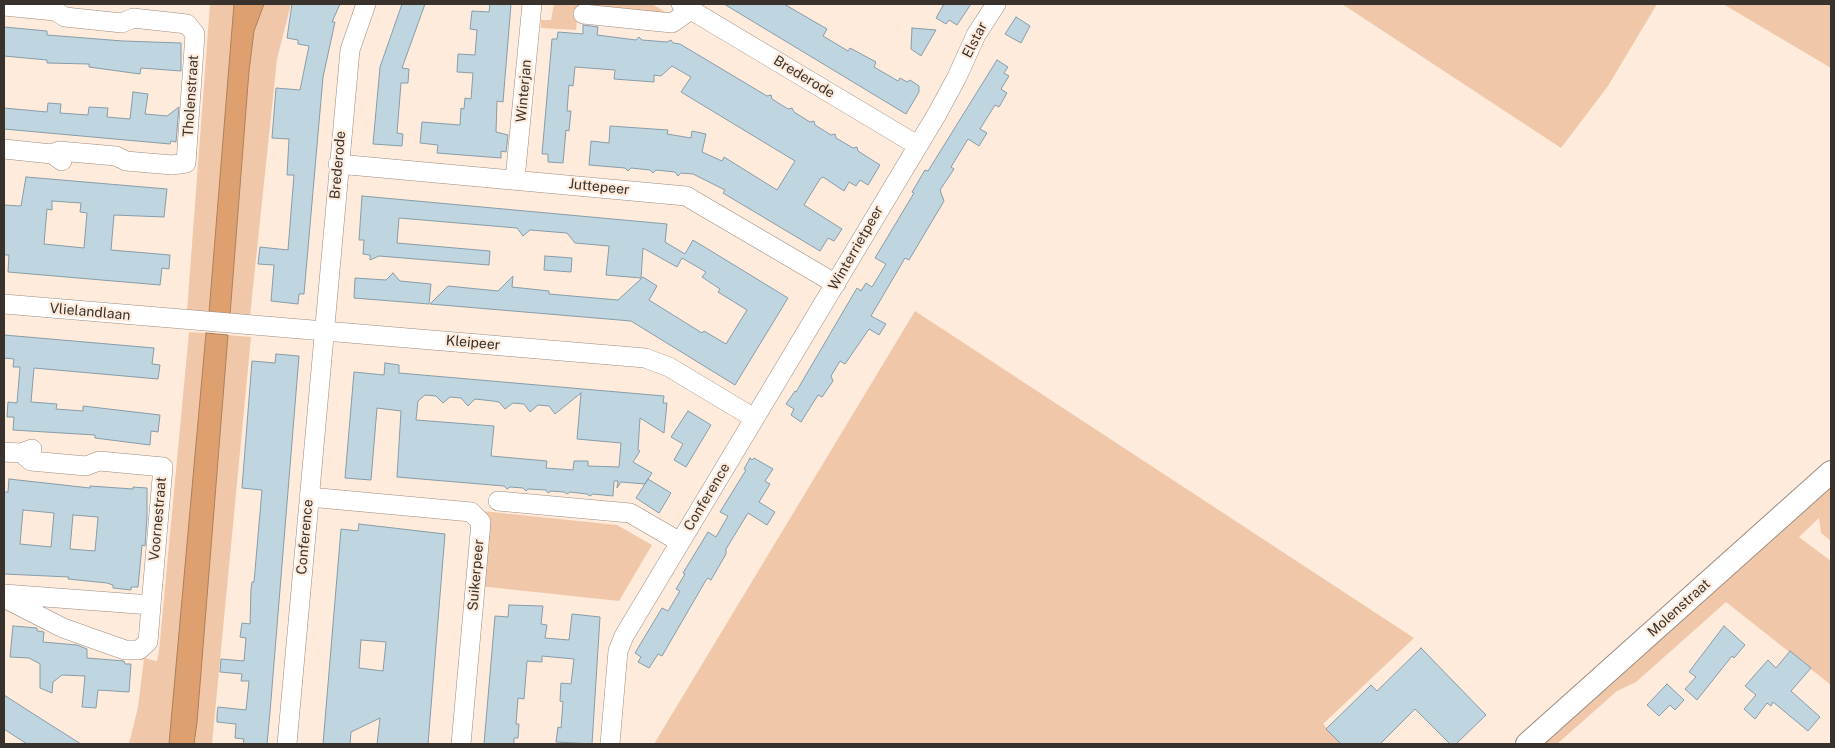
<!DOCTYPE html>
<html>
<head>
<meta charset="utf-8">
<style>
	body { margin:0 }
	#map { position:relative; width:1835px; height:748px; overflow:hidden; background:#feebdc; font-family:"Public Sans",sans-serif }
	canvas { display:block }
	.frame { position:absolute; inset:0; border:5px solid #39312c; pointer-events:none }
</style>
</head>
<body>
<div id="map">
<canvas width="1835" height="748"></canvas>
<div class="frame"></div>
</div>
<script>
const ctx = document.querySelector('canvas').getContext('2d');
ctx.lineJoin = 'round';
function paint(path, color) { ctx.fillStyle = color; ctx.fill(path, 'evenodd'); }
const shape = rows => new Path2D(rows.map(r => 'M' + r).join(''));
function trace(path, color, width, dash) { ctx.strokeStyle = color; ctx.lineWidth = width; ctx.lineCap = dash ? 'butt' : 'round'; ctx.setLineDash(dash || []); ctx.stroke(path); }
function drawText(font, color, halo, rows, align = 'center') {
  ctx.font = font + ' "Public Sans",sans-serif'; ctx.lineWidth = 4.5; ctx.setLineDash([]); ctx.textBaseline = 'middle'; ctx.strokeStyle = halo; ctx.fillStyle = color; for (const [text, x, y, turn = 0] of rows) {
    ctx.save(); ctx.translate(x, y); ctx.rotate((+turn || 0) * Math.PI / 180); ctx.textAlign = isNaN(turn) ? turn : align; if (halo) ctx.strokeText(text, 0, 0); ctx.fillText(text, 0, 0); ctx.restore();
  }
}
paint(shape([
	[210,4,234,4,209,313,187,311],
	[264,4,291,4,277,59,250,316,230,315,249,71,254,31],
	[554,4,652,4,672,16,578,12,576,30,541,28,541,20,551,20],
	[1342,4,1657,4,1608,86,1561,148],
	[1723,4,1831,4,1831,68],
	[915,311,1414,638,1323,724,1342,744,654,744],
	[189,332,206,333,173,721,169,744,129,744,138,707,144,658,157,661,159,651],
	[228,335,251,337,212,744,194,744],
	[1831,482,1831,541,1821,533,1819,518,1799,537,1831,561,1831,685,1726,602,1636,682,1617,691,1557,744,1539,744],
	[482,511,617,525,652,545,619,601,479,586]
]), '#f0c8a9');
const water = shape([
	[234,4,264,4,254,31,249,71,230,315,209,313,234,4],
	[206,333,228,335,197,722,194,744,169,744,206,333]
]);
paint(water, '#dea06f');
trace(water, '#ac7f5b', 1);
const building = shape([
	[292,4,340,4,332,22,335,22,323,77,304,294,299,294,298,304,271,301,274,265,258,264,260,247,288,250,294,175,287,175,289,139,272,138,276,88,300,90,309,46,298,44,298,40,287,38,292,4],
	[402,4,425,4,402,68,409,69,408,83,401,83,397,133,403,134,402,146,373,144,380,67,402,4],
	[490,4,511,4,503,102,497,101,496,132,508,135,506,152,501,151,501,158,437,153,438,145,420,143,422,122,460,125,461,108,464,109,465,98,471,99,473,73,457,72,458,54,475,55,477,30,470,29,472,11,489,12,490,4],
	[724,4,784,4,827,29,823,36,848,51,850,48,876,62,874,67,898,81,900,78,907,82,910,80,919,86,919,92,906,114,724,4],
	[944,4,971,4,957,25,949,20,946,24,936,18,944,4],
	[1016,17,1030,26,1021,43,1005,34,1016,17],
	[583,25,598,27,597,35,636,40,639,37,642,40,667,42,671,40,673,43,680,44,767,96,771,95,772,99,788,109,792,108,794,112,810,122,814,121,815,125,831,135,835,134,836,138,853,148,857,147,858,151,880,165,868,185,860,180,856,186,849,182,844,191,823,177,820,179,804,205,842,229,834,241,828,238,820,251,723,193,725,190,693,174,681,173,678,176,675,172,656,170,653,173,650,170,631,168,628,171,625,168,589,165,591,141,609,143,610,126,668,130,667,134,691,138,692,131,706,134,702,152,722,161,724,157,777,190,795,161,681,92,691,77,672,66,661,76,654,75,654,82,614,79,615,70,575,67,573,86,569,85,567,111,571,111,569,131,566,130,563,163,548,162,548,154,542,154,552,39,557,39,558,32,583,34,583,25],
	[4,27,47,31,47,35,123,41,181,43,181,71,141,68,140,74,89,67,89,64,47,63,47,60,4,56,4,27],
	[912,28,936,30,921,56,911,49,912,28],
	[997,60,1008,67,1004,73,1009,76,1001,89,1007,93,999,107,995,105,980,129,987,133,979,146,968,139,951,167,954,169,940,190,944,201,909,260,905,258,871,316,886,324,879,335,869,329,845,364,840,361,831,376,833,381,822,397,818,395,801,422,791,415,794,409,786,404,795,391,796,392,857,288,861,291,866,283,872,287,886,264,875,258,914,193,912,192,925,170,928,171,997,60],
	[133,92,148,94,145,114,167,116,179,107,176,142,171,141,170,144,4,129,4,108,47,112,48,103,61,104,60,113,88,115,89,107,108,108,107,117,130,119,133,92],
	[26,177,167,189,164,217,114,215,111,250,170,255,169,269,162,268,160,285,8,272,9,255,4,255,4,205,21,206,26,177],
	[52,201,81,203,80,212,87,213,84,248,44,244,47,209,52,210,52,201],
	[362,196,667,224,665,242,685,254,693,240,788,298,735,385,631,321,430,304,448,286,498,291,513,276,512,287,549,291,549,294,618,300,643,277,657,286,649,300,702,333,704,331,726,344,747,310,718,292,720,289,702,277,706,272,682,258,677,267,643,248,641,278,606,275,609,246,575,243,567,233,530,230,523,236,517,228,399,218,397,243,490,251,489,265,379,256,370,260,370,255,363,254,364,240,359,240,362,196],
	[545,256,572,258,571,272,544,270,545,256],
	[393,273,400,281,431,284,429,304,354,298,355,278,386,280,393,273],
	[4,335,154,348,152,364,160,365,158,379,34,368,31,402,57,404,56,409,83,411,83,406,160,415,158,432,151,431,150,445,95,438,95,435,13,430,14,417,7,417,8,402,17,403,20,367,13,367,14,359,4,358,4,335],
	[276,354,299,356,270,712,267,744,243,744,244,739,235,738,236,724,217,722,217,715,218,707,246,710,249,681,241,681,242,674,220,672,221,659,244,661,246,638,240,637,242,623,250,624,251,589,252,582,254,582,262,490,242,488,252,361,275,363,276,354],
	[385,363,399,365,399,373,664,396,663,403,667,403,664,433,640,418,638,450,640,451,633,462,652,473,645,484,621,482,617,488,618,481,614,481,613,496,593,494,590,496,587,494,570,492,567,494,564,492,551,491,548,493,546,490,528,489,526,491,523,488,510,487,507,489,504,486,397,477,401,411,377,408,371,480,345,478,354,372,384,375,385,363],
	[581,393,577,439,621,443,619,467,588,466,588,461,574,461,573,470,560,469,546,468,547,461,491,456,494,426,416,420,418,401,425,395,436,396,443,403,450,397,461,398,468,406,475,399,493,401,499,402,505,409,513,403,524,404,530,412,538,405,549,406,555,414,581,393],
	[688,411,711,425,686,467,674,460,683,444,671,437,688,411],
	[750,458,752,460,754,458,773,469,765,481,770,484,759,502,775,512,767,525,748,513,726,549,726,554,711,580,708,578,706,580,662,656,658,654,649,668,638,662,641,657,635,653,662,608,668,611,680,591,676,589,685,574,683,573,708,532,716,537,728,516,720,512,746,470,744,469,750,458],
	[9,479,90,488,90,486,133,489,133,487,147,488,147,516,145,546,142,545,138,587,131,587,131,590,113,588,113,585,107,583,68,579,69,577,4,574,4,492,8,492,9,479],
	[23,510,54,513,51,547,20,544,23,510],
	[73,515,98,517,95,551,70,549,73,515],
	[648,479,671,493,659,513,636,498,648,479],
	[359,524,445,534,428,744,377,744,380,718,351,732,350,744,323,744,341,529,358,531,359,524],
	[361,640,386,642,383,671,359,668,361,640],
	[509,605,543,606,541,624,547,625,545,638,569,640,572,614,600,617,592,744,556,742,558,727,561,728,563,702,560,701,561,683,571,684,574,659,542,656,542,662,527,661,524,699,518,698,516,724,519,724,518,738,514,738,514,744,484,744,495,616,508,617,509,605],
	[13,626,37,628,37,631,44,632,43,642,77,645,87,649,87,658,124,661,125,664,131,664,129,692,98,690,96,708,82,707,85,676,62,675,53,682,52,693,40,688,40,664,29,658,10,657,13,626],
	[1724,626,1745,645,1734,658,1732,656,1697,700,1685,689,1696,677,1689,672,1724,626],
	[1421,648,1486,715,1456,744,1450,744,1415,709,1380,744,1341,744,1326,729,1371,685,1377,691,1421,648],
	[1790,651,1811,668,1791,691,1820,717,1808,731,1773,702,1771,706,1767,703,1755,719,1744,709,1756,695,1745,686,1768,660,1776,668,1790,651],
	[1667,684,1684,700,1675,710,1670,705,1659,716,1647,705,1667,684],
	[4,695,43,720,81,744,27,744,4,729,4,695]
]);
paint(building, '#bfd5e0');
trace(building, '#879ca8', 1);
const minor = shape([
	[681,4,917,145],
	[4,6,55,11,65,17,122,23,133,18,187,24,195,34,186,163,172,165,126,161,116,156,59,151,52,154],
	[583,14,672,23,692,9],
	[4,149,52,154,62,161],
	[338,164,686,196,836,284],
	[515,179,532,4],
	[4,304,645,358,669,367,754,418],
	[4,452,21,453,32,449],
	[309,497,471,512,481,522,461,744],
	[498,501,630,513,680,542],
	[4,594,151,605,163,467,99,461,86,466,31,461,21,453],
	[4,598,63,628,125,650,139,650,148,642,151,605],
	[287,744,350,50,366,4],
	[610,744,618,651,624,636,937,114,957,77,976,35,996,4]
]);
const tertiary = shape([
	[1527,744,1831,472]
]);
trace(minor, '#9d8b7e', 20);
trace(tertiary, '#9d8b7e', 24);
trace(minor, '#fff', 19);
trace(tertiary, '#fff', 22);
drawText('14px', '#39312c', '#feebdc', [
	["Elstar",975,40,-63],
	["Brederode",804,77,31],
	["Winterjan",524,91,-85],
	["Tholenstraat",191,96,-86],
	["Brederode",338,165,-85],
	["Juttepeer",599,187,6],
	["Winterrietpeer",856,248,-60],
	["Vlielandlaan",90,312,5],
	["Kleipeer",473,343,5],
	["Conference",707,497,-59],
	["Voornestraat",158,519,-85],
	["Conference",305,537,-85],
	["Suikerpeer",476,575,-85],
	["Molenstraat",1679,608,-42]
]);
</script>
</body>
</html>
